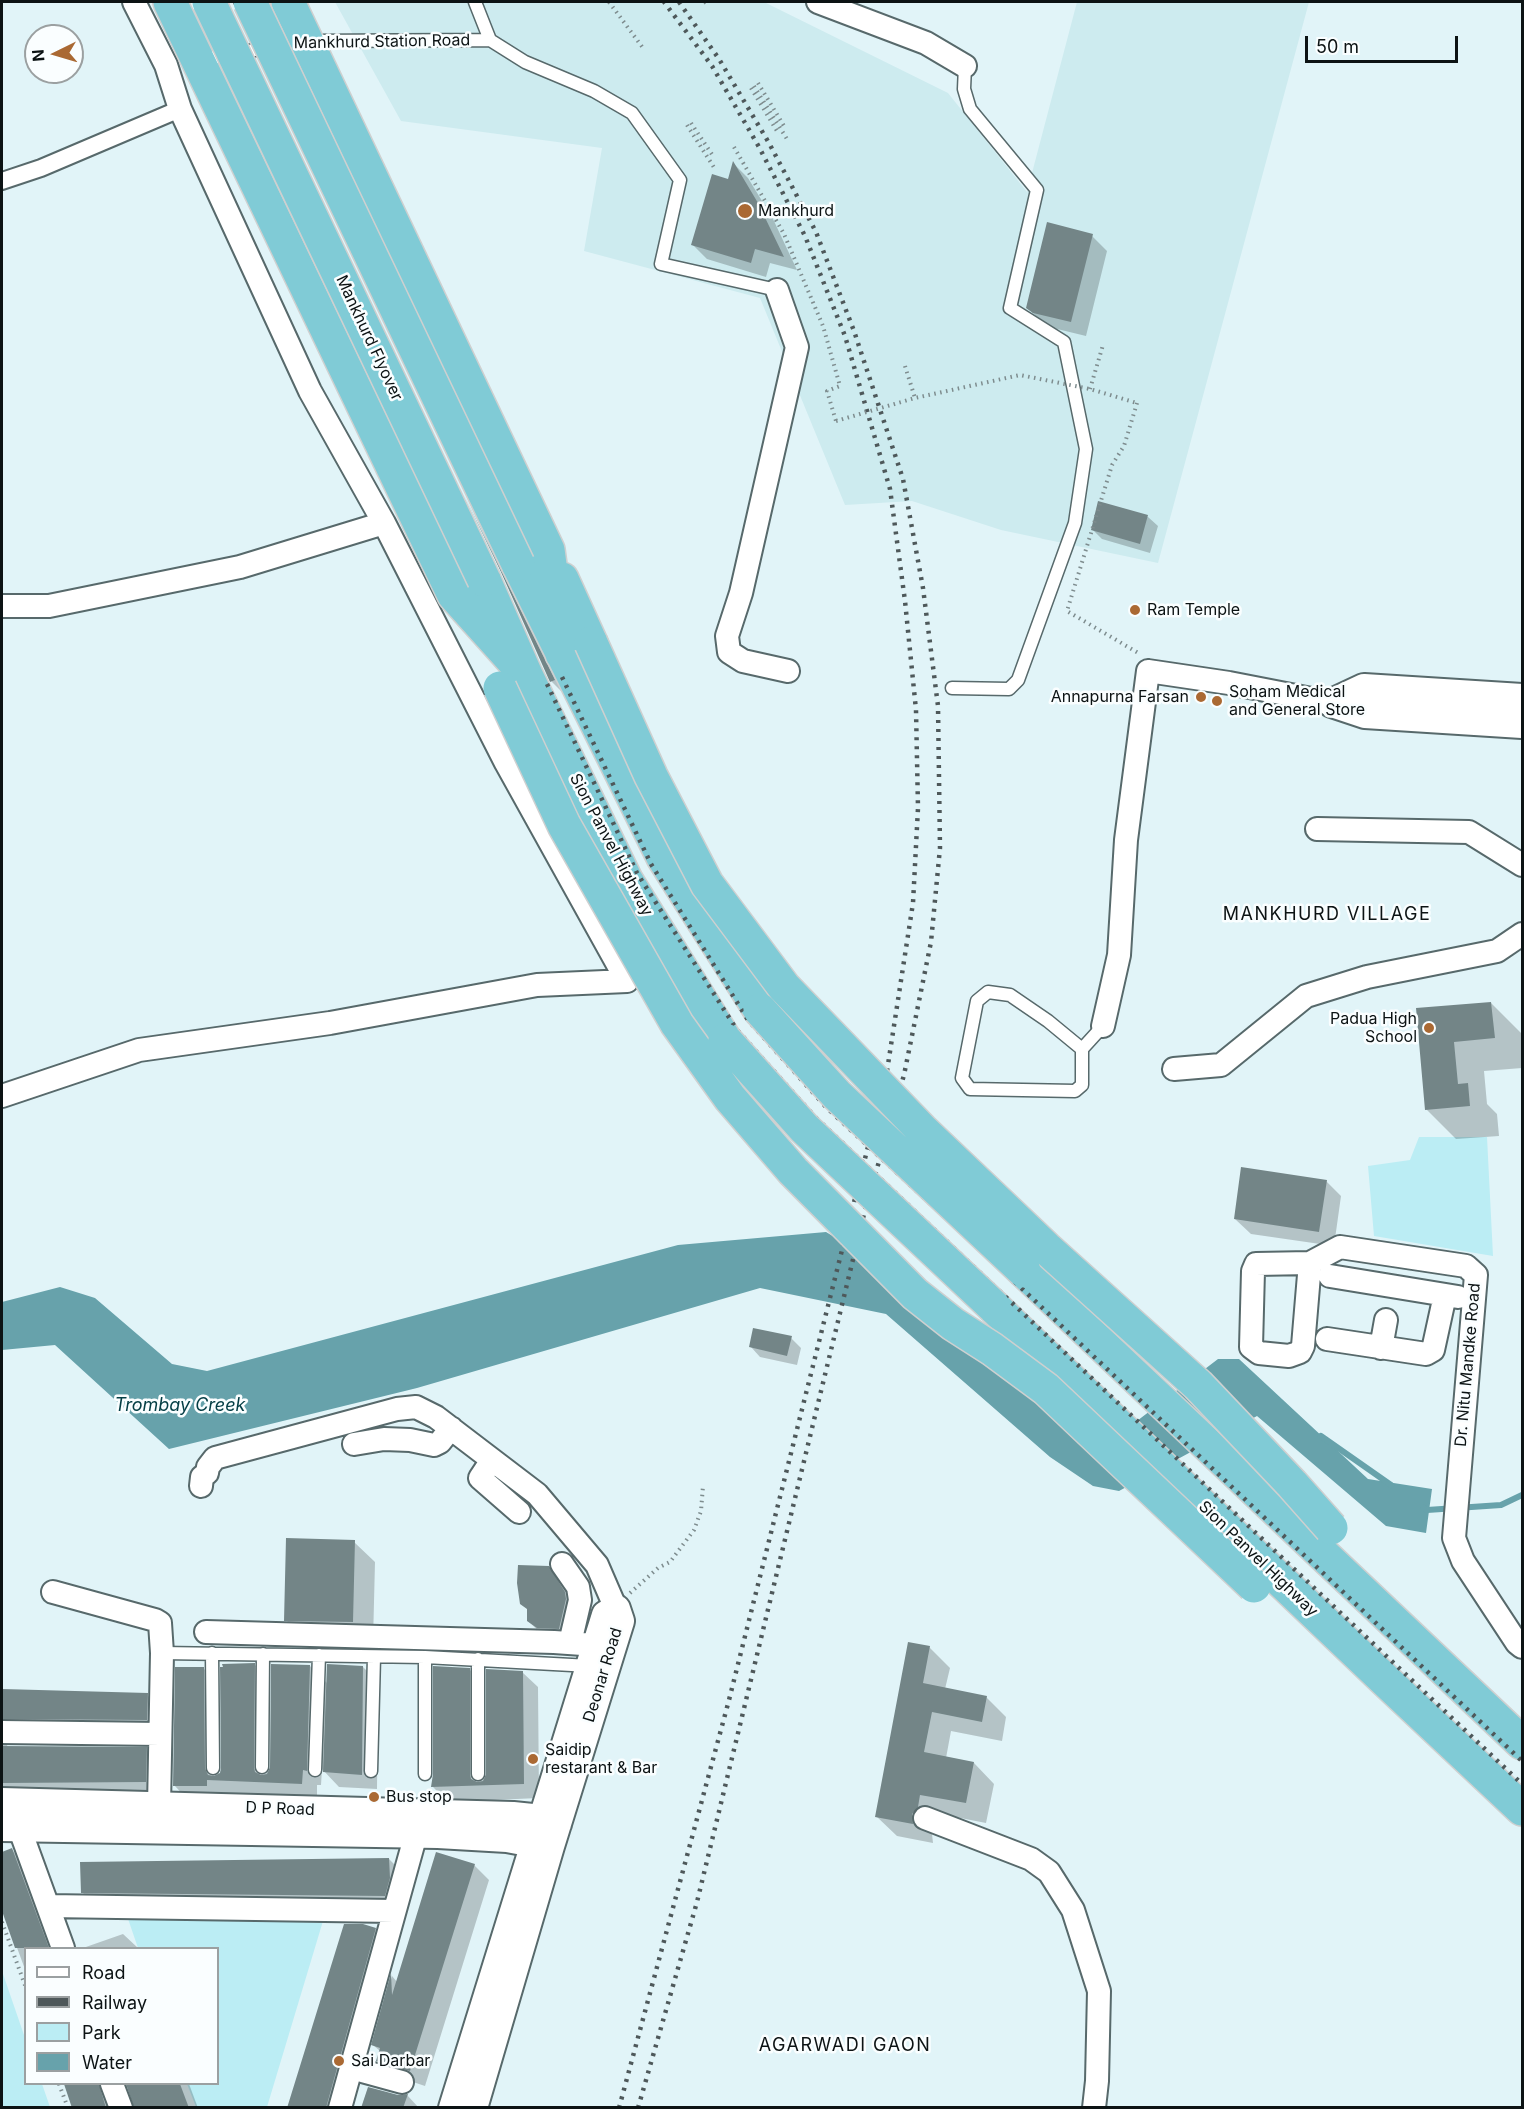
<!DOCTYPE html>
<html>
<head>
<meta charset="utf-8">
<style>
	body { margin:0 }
	#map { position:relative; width:1524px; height:2109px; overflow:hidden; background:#e1f4f8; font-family:Inter,sans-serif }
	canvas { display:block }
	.frame { position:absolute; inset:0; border:3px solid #0c1314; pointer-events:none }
	.legend { position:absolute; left:24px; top:1947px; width:195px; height:138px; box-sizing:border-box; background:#fafeff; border:2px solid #9ba0a1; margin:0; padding:8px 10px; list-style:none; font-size:18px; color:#0c1314 }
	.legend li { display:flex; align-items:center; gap:12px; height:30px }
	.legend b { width:30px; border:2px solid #9ba0a1 }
	.north { position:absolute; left:24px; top:24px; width:60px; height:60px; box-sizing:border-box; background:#fafeff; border:2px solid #9ba0a1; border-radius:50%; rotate:265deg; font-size:16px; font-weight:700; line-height:24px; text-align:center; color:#0c1314 }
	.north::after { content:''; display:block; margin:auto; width:21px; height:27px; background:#aa6933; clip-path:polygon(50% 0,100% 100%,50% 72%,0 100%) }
	.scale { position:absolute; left:1305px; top:36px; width:153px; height:27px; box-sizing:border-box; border:3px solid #0c1314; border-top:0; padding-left:8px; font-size:18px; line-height:21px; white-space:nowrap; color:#0c1314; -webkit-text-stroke:4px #fafeff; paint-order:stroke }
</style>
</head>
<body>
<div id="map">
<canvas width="1524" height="2109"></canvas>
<div class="frame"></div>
<ul class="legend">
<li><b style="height:8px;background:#fff"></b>Road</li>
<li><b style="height:8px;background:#4e585a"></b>Railway</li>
<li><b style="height:16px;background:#bbedf4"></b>Park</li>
<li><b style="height:16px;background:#67a2ab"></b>Water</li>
</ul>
<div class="north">N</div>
<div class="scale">50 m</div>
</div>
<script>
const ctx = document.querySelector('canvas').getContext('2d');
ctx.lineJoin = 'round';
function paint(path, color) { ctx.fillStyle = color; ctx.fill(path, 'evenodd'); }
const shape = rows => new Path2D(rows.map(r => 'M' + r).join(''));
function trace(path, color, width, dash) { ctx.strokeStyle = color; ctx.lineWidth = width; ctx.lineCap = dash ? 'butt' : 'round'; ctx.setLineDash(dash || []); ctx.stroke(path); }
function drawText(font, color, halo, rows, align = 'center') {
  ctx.font = font + ' Inter,sans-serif'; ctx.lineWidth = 5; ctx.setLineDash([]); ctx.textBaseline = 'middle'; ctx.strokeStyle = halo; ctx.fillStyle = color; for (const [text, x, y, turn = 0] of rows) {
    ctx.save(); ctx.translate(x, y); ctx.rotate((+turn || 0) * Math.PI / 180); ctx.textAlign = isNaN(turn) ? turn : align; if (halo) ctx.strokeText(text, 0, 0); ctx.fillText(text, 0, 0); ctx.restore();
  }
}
paint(shape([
	[335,2,764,2,948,93,1027,192,1077,2,1309,2,1158,563,1001,530,912,501,845,505,760,298,584,251,602,148,401,121]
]), '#cdebef');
paint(shape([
	[1419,1137,1487,1137,1493,1256,1374,1236,1368,1166,1410,1160],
	[326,1911,267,2107,196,2107,187,2084,218,2084,218,1948,138,1948,126,1913],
	[2,1971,25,2038,26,2084,42,2084,50,2107,2,2107]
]), '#bbedf4');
paint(shape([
	[826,1232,907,1280,1116,1437,1218,1359,1239,1359,1368,1479,1432,1489,1426,1533,1386,1526,1257,1416,1119,1491,1093,1486,1050,1457,886,1314,760,1288,417,1388,169,1449,55,1345,2,1350,2,1302,60,1287,95,1298,172,1364,207,1371,678,1245]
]), '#67a2ab');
paint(shape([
	[734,164,748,178,773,219,797,270,770,263,766,277,707,259,692,244,729,181],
	[1092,236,1107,251,1086,336,1049,327,1027,308],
	[469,502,484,517,572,702,552,682],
	[1099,503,1148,517,1158,526,1150,553,1102,539,1092,529],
	[1491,1003,1521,1033,1522,1068,1484,1071,1487,1104,1497,1114,1499,1136,1456,1139,1426,1109,1417,1010],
	[1326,1181,1341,1196,1334,1246,1251,1234,1235,1219],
	[791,1338,801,1348,797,1365,760,1357,751,1347],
	[354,1542,375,1562,373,1642,306,1640,286,1620],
	[548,1568,564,1583,580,1609,574,1643,544,1636,528,1621],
	[929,1647,950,1668,945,1689,986,1697,1006,1717,1002,1741,951,1731,946,1758,974,1763,994,1784,986,1823,940,1814,937,1827,932,1834,933,1843,897,1836,876,1816],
	[254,1664,269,1679,268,1774,310,1666,328,1684,363,1667,378,1682,377,1789,339,1787,322,1769,321,1785,317,1785,317,1798,189,1801,174,1785,203,1668,218,1683,219,1777],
	[469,1669,484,1684,484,1781,522,1672,538,1687,539,1798,448,1802,433,1787],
	[2,1691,147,1695,165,1712,164,1737,13,1738,6,1747,146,1749,164,1767,163,1800,2,1801],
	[12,1850,29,1867,58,1948,26,1948,26,1972,2,1907,2,1854],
	[389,1859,404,1874,400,1911,97,1907,82,1892],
	[474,1865,489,1880,425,2086,392,2075,377,2060,380,2051,373,2045,392,1976,397,1982],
	[375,1929,390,1945,344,2108,289,2108],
	[123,1934,138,1948,83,1948],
	[65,2084,189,2084,198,2108,136,2108,128,2087,125,2087,116,2108,74,2108],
	[407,2095,419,2108,363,2108]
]), '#0003');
trace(shape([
	[1321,1436,1391,1485],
	[1424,1508,1427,1510,1501,1505,1522,1495]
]), '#67a2ab', 6);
paint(shape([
	[733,161,758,203,784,257,755,249,751,263,691,245,712,174,728,179],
	[1047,222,1093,234,1071,322,1033,313,1026,308],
	[464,495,555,680,550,682,501,572],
	[1098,501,1148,515,1140,544,1091,530],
	[1491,1002,1495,1038,1454,1042,1458,1084,1468,1083,1470,1106,1425,1110,1416,1008],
	[1241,1167,1327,1180,1319,1232,1234,1219],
	[753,1328,792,1336,787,1356,749,1347],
	[286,1538,355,1540,353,1622,284,1621],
	[518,1565,549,1566,565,1592,566,1599,559,1629,537,1628,527,1621,527,1609,520,1604,517,1583],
	[908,1642,930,1646,923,1683,987,1696,982,1722,932,1712,924,1752,974,1762,966,1803,920,1795,918,1807,912,1814,913,1824,875,1817],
	[255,1663,254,1767,255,1772,261,1775,267,1774,270,1767,271,1664,310,1665,307,1771,303,1770,302,1784,207,1780,207,1786,173,1786,175,1667,204,1667,205,1768,208,1775,214,1776,220,1773,221,1768,220,1667,223,1667,222,1664],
	[327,1664,363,1666,362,1775,323,1772],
	[433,1666,470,1668,470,1774,471,1779,477,1782,483,1781,486,1774,486,1669,523,1671,524,1784,431,1787,433,1774],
	[2,1689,148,1693,147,1720,2,1719],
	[2,1746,147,1747,146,1782,2,1783],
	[12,1848,49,1948,15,1948,2,1911,2,1852],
	[436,1852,475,1864,410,2071,376,2061,380,2048,371,2045,391,1973,392,1995],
	[389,1858,390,1878,385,1896,81,1893,80,1862],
	[344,1924,363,1924,376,1928,326,2108,287,2108],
	[64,2084,99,2084,106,2108,72,2108],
	[126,2084,180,2084,189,2108,134,2108],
	[368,2087,398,2095,408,2094,403,2108,361,2108]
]), '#738587');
const service = shape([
	[490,40,525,62,594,91,632,113,680,180,661,264,777,290],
	[309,41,490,40,475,2],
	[200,60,271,47],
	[952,688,1009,689,1018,680,1075,523,1086,449,1064,342,1010,308,1037,190,970,109,964,89,965,66],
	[1082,1049,1048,1021,1010,995,988,992,977,1001,962,1078,970,1089,1075,1091,1082,1085,1082,1049,1103,1026],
	[162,1653,425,1657,590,1666],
	[212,1653,213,1768],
	[262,1767,263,1654],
	[315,1770,319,1655],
	[371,1771,374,1657],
	[425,1774,425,1657],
	[478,1774,478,1659]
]);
const pedestrian = shape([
	[2,181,41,168,180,109]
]);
const minor = shape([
	[818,2,926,43,965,66],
	[777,290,797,347,741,593,727,636,729,652,743,661,788,671],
	[2,606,49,606,240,567,384,523],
	[1317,829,1469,832,1522,865],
	[1103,1026,1119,955,1126,840,1148,671,1229,683,1332,703],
	[1174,1069,1221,1065,1306,996,1367,977,1497,951,1522,934],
	[2,1096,139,1050,330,1023,537,985,627,981,506,763,384,523,310,391,180,109,166,65,134,2],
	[1310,1263,1256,1264,1253,1271,1251,1347,1259,1353,1289,1356,1300,1352,1303,1346,1310,1263,1340,1247,1466,1266,1476,1275,1454,1538,1463,1561,1517,1643,1522,1647],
	[1330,1276,1458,1297],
	[1327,1339,1426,1354,1433,1350,1445,1295],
	[1381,1348,1386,1320],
	[354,1444,384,1439,410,1440,434,1445,440,1442,451,1428],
	[492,1460,480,1478,519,1512],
	[201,1486,202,1477,207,1473,208,1467,215,1458,397,1409,416,1407,436,1417,537,1494,597,1565,616,1609],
	[562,1564,578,1587,580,1600,570,1643],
	[53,1592,155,1620,160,1623,162,1653,159,1806],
	[206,1632,554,1642,597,1645,611,1648],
	[2,1732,160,1734],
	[20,1814,19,1827,63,1948],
	[925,1818,1031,1859,1049,1872,1073,1910,1099,1991,1097,2081,1094,2108],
	[48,1906,394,1911],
	[351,2068,402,2082],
	[112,2084,121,2108],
	[340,2108,416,1834]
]);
const tertiary = shape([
	[1332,703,1364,688,1522,698],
	[1332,703,1365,714,1522,724],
	[2,1802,513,1816,542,1819,557,1824],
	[2,1827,438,1834,507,1838,550,1846],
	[453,2108,606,1615,616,1609,620,1621,550,1846,473,2108]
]);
const trunk = shape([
	[170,2,454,595,526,675],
	[288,2,548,550,562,654],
	[518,564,663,857,760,1010],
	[562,579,591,643],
	[484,580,526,675,626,880,725,1040],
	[1024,1271,1522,1743],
	[994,1307,1386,1681,1522,1809]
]);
trace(service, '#57696b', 15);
trace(pedestrian, '#57696b', 20);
trace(minor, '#57696b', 26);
trace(tertiary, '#57696b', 32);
trace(trunk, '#ced0d0', 36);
trace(shape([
	[609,2,643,48],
	[705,2,708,5],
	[758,83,784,126],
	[754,86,787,139],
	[751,88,777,131],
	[691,123,713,156],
	[687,125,715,169],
	[734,147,784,234,823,326,840,386,827,391,836,421],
	[905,366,915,398],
	[1090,389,1103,345],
	[1137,403,1124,446,1112,465,1067,611,1140,654],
	[630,1593,658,1568,670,1562,694,1530,701,1511,703,1486],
	[2,1922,26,1988],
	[59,2084,68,2108]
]), '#7e8c8e', 4, [1.5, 4.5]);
trace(service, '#fff', 12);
trace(pedestrian, '#fff', 16);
trace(minor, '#fff', 22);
trace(tertiary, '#fff', 28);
trace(trunk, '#80cbd6', 33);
trace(shape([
	[221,2,299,163],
	[235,2,311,157],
	[562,677,651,864,748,1020,826,1107,1015,1282,1522,1761],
	[547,684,637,873,737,1030,815,1117,1522,1784],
	[619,2108,729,1700,887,1071,913,903,918,808,916,710,905,601,890,489,845,336,805,236,759,147,712,66,664,2],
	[638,2108,697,1902,865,1210,904,1075,931,942,940,848,938,706,923,588,903,479,854,331,816,232,769,143,719,59,679,2]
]), '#4e585a', 4.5, [3, 6]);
const trunkBridge = shape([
	[209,2,484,580],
	[250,2,518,564],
	[591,643,651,776,707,884,784,987,922,1130,1046,1248,1198,1385,1292,1484,1331,1528],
	[500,688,564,825,677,1024,730,1098,793,1171,915,1294,953,1324,992,1349,1046,1389,1254,1586],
	[760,1010,837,1095,1024,1271],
	[725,1040,804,1128,994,1307]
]);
trace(trunkBridge, '#ced0d0', 36, []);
trace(shape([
	[836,421,915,398,1020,375,1090,389,1137,403]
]), '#7e8c8e', 4, [1.5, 4.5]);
trace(trunkBridge, '#80cbd6', 33);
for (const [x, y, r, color] of [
	[745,211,8,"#aa6933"],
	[1135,610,6,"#aa6933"],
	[1201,697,6,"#aa6933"],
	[1217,701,6,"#aa6933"],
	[1429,1028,6,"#aa6933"],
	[533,1759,6,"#aa6933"],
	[374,1797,6,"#aa6933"],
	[339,2061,6,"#aa6933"]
]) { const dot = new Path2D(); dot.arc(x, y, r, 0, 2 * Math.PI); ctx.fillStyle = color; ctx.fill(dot); trace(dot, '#fafeff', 2); }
drawText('16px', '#0c1314', '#fafeff', [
	["Mankhurd Station Road",382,42,-1],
	["Mankhurd Flyover",369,338,65],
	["Sion Panvel Highway",611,845,62],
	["Dr. Nitu Mandke Road",1468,1365,-85],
	["Sion Panvel Highway",1258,1559,44],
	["Deonar Road",603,1675,-73],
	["D P Road",280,1809,2]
]);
drawText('16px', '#0c1314', '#fafeff', [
	["Mankhurd",758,211],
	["Ram Temple",1147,610],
	["Soham Medical",1229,692],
	["and General Store",1229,710],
	["Annapurna Farsan",1189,697,"right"],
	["Padua High",1417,1019,"right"],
	["School",1417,1037,"right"],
	["Saidip",545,1750],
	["restarant & Bar",545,1768],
	["Bus stop",386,1797],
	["Sai Darbar",351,2061]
], 'left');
ctx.letterSpacing = '1.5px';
drawText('18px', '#0c1314', '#fafeff', [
	["MANKHURD VILLAGE",1327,915],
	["AGARWADI GAON",845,2046]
]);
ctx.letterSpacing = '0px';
drawText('italic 18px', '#043e45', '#fafeff', [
	["Trombay Creek",180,1406]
]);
</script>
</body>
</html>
